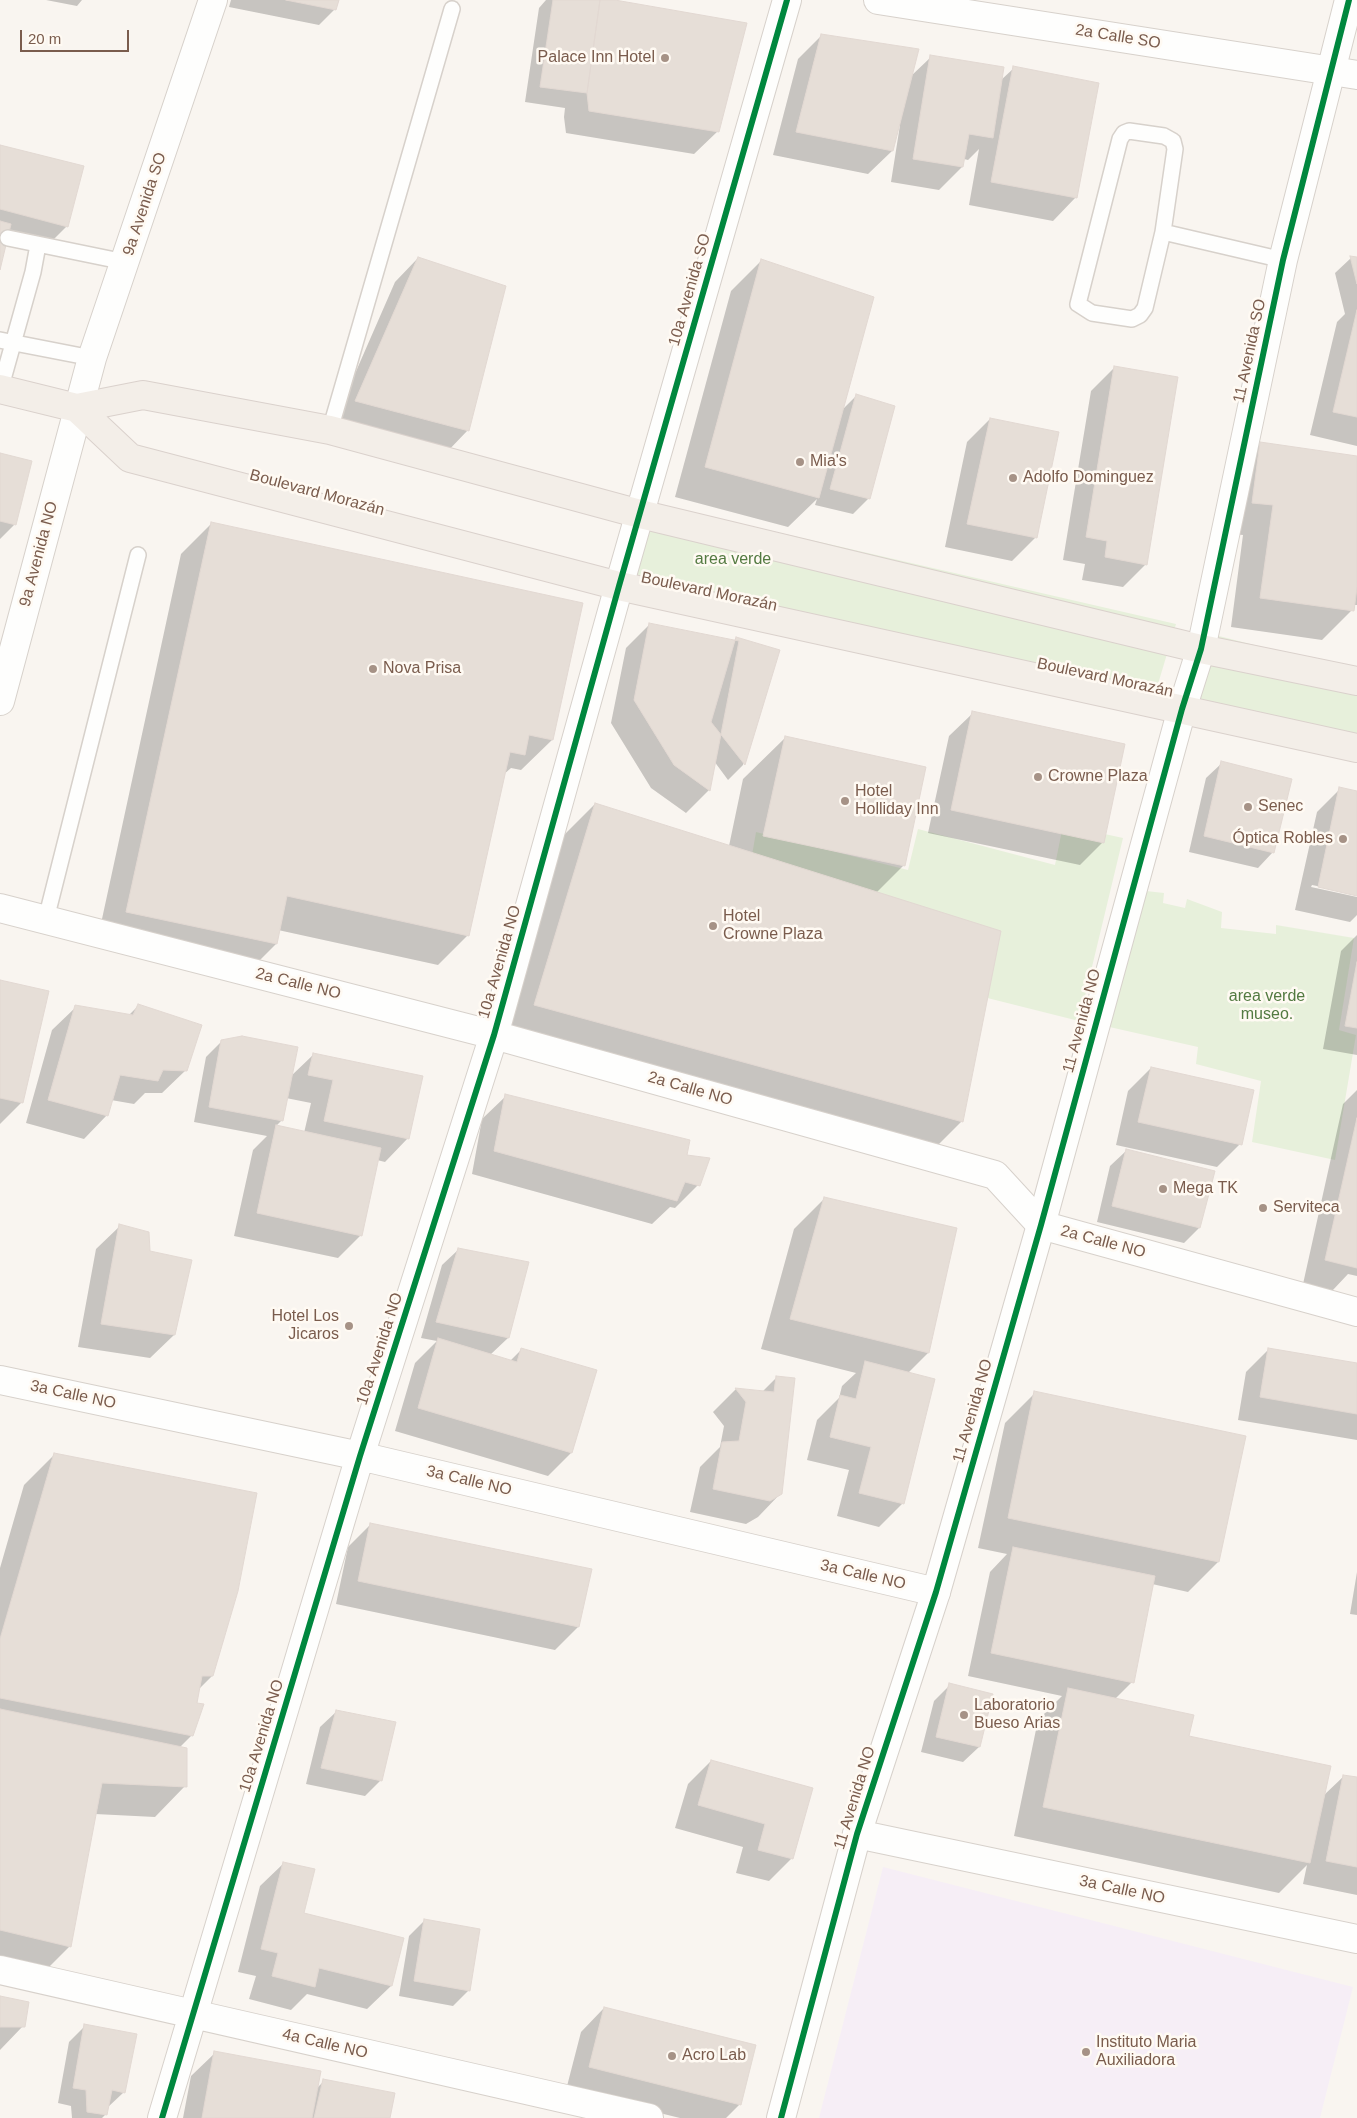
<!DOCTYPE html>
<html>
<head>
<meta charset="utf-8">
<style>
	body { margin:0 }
	#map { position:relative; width:1357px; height:2118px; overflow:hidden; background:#f9f5f0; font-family:Helvetica,sans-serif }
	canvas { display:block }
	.scale { position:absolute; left:20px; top:30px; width:109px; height:22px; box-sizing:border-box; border:2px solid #7a5c4d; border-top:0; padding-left:6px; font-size:15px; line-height:18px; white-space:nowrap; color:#7a5c4d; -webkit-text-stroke:4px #fffaf3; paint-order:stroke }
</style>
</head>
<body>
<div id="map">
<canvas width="1357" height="2118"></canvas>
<div class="scale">20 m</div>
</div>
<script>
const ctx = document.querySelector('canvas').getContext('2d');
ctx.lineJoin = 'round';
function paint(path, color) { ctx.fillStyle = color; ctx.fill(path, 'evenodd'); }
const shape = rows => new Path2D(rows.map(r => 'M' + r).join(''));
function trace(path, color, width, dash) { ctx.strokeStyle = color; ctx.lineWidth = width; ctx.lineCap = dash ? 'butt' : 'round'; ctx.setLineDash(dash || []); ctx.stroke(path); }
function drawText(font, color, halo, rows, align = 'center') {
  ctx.font = font + ' Helvetica,sans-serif'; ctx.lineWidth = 5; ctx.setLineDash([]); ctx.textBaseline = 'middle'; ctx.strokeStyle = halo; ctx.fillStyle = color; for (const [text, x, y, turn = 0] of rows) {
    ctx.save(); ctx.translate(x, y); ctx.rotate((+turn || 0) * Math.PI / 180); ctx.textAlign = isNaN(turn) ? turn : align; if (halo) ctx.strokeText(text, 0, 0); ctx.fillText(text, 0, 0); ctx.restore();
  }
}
paint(shape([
	[883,1867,1353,1987,1320,2118,819,2118]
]), '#f6eef6');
paint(shape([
	[649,509,733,522,1176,624,1155,694,629,575],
	[1207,633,1357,671,1357,740,1185,699],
	[1063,825,1123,838,1079,1021,828,958,749,872,756,832,908,870,918,829,1055,865],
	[1137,890,1164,893,1163,903,1185,908,1187,899,1222,912,1221,928,1276,934,1276,925,1354,938,1339,1030,1356,1035,1335,1160,1252,1142,1261,1081,1196,1064,1198,1047,1105,1026]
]), '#e7f0db');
paint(shape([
	[46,0,82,0,77,6],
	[231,0,338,0,335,9,319,25,229,7],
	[546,0,608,0,718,131,694,154,566,133,564,117,565,108,525,102,539,8],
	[821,36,910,77,931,57,1000,81,1014,68,1076,197,1053,221,969,205,979,149,968,160,964,159,962,167,939,190,891,182,900,125,898,125,892,151,868,174,773,155,798,59],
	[0,146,67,226,44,249,6,240,0,265],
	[418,258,468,430,445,454,333,424,395,282],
	[1351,258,1357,258,1357,446,1310,435,1337,322,1345,314,1335,273],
	[761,261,842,410,856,396,869,498,853,514,815,505,817,499,788,527,675,497,731,291],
	[1114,368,1146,564,1123,587,1082,580,1085,564,1063,560,1091,391],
	[990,419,1035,538,1012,561,945,547,967,442],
	[1261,444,1357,457,1357,605,1353,605,1352,610,1322,640,1231,627,1243,535,1222,533,1231,474],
	[0,454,14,525,0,539],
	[211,524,552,740,521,770,511,768,503,775,468,935,438,965,278,930,276,944,246,974,97,942,181,554],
	[649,625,734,641,736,638,778,650,743,765,728,780,714,761,709,790,686,813,651,788,611,723,626,648],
	[973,713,1103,842,1080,865,928,833,949,736],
	[785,738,904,865,876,893,962,1121,921,1162,494,1046,553,846,595,804,729,846,743,779],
	[1222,763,1273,852,1258,868,1189,852,1206,778],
	[1340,789,1357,792,1357,894,1312,885,1311,887,1357,897,1357,915,1350,922,1295,910,1317,812],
	[1357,935,1357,1055,1323,1049,1341,951],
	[0,981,22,1102,0,1124],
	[138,1006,186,1070,162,1093,145,1093,134,1104,111,1100,107,1115,84,1139,26,1123,52,1030,76,1007,128,1016],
	[222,1041,290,1077,313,1055,408,1138,385,1162,377,1160,361,1235,338,1258,234,1236,253,1150,267,1136,194,1122,206,1057],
	[286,1098,311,1103,304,1133,276,1126,282,1120],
	[1151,1068,1240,1144,1217,1167,1116,1145,1128,1091],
	[1357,1090,1357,1276,1348,1274,1332,1291,1303,1284,1343,1104],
	[506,1096,686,1156,698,1185,675,1208,670,1207,652,1224,472,1174,482,1119],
	[1126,1151,1199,1228,1184,1243,1097,1222,1110,1166],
	[824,1199,956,1228,928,1353,908,1373,903,1503,879,1527,837,1516,849,1470,807,1460,817,1420,839,1398,842,1386,856,1373,761,1349,794,1229],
	[120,1226,149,1252,191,1261,174,1335,150,1358,78,1347,96,1249],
	[458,1250,508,1338,490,1355,510,1361,521,1350,571,1453,548,1476,395,1431,415,1363,437,1341,421,1338,442,1265],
	[1269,1349,1357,1364,1357,1440,1238,1420,1246,1372],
	[777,1377,781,1493,758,1517,746,1524,690,1512,700,1467,720,1447,724,1426,713,1412,736,1389,762,1392],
	[1035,1393,1218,1562,1188,1592,1152,1584,1132,1682,1115,1699,1188,1737,1323,1796,1344,1776,1357,1779,1357,1895,1303,1884,1307,1865,1279,1893,1014,1836,1038,1720,1062,1696,968,1676,990,1572,1007,1554,978,1548,1005,1423],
	[54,1455,212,1676,199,1689,192,1735,180,1747,185,1786,155,1817,95,1814,70,1946,40,1976,0,1967,0,1568,24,1485],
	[371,1524,578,1627,555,1650,336,1604,348,1547],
	[1357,1572,1357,1615,1350,1614],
	[950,1685,979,1747,963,1762,921,1752,934,1701],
	[336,1712,381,1780,365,1796,306,1784,320,1727],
	[711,1761,811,1788,792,1858,769,1881,736,1873,743,1847,675,1828,688,1784],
	[284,1863,302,1914,402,1939,391,1986,367,2009,307,1994,291,2010,249,1999,256,1976,238,1972,260,1886],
	[424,1921,469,1990,453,2006,399,1996,409,1936],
	[0,1997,23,2026,0,2050],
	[604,2008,740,2104,726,2118,680,2118,566,2090,581,2032],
	[85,2026,124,2092,107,2108,106,2114,102,2118,72,2118,71,2106,58,2103,69,2042],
	[215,2053,317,2088,324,2081,389,2118,183,2118,191,2076]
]), '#0003');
const building = shape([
	[286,0,339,0,336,10,286,0],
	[553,0,600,0,587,93,540,87,553,0],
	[600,0,615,0,747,23,719,132,589,111,587,93,600,0],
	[821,34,919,49,893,151,796,132,821,34],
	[930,55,1004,67,993,138,969,134,963,167,913,159,930,55],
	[1013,66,1099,83,1077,198,991,182,1013,66],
	[0,145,84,166,68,227,0,209,0,145],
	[0,221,11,224,0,270,0,221],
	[1350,256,1357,257,1357,284,1350,256],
	[418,257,506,286,469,431,355,401,418,257],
	[761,259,874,297,819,498,705,467,761,259],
	[1357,310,1357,417,1333,412,1357,310],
	[1114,366,1178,377,1147,565,1105,557,1107,541,1086,537,1114,366],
	[856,394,895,406,870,499,830,489,856,394],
	[990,418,1059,432,1037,538,967,524,990,418],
	[1260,442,1357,456,1357,587,1354,611,1260,598,1273,505,1252,503,1260,442],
	[0,453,32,461,16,525,0,521,0,453],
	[211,522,583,603,553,740,529,735,525,755,510,752,469,936,287,896,277,944,126,912,211,522],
	[649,623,739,641,710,791,674,765,634,700,649,623],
	[736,637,780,650,745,765,711,722,736,637],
	[972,711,1125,744,1104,843,951,810,972,711],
	[785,736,926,767,905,866,763,836,785,736],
	[1221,761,1292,779,1274,853,1204,836,1221,761],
	[1339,787,1357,791,1357,896,1318,887,1339,787],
	[595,803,1001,931,963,1122,534,1005,595,803],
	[1357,962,1357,1028,1345,1026,1357,962],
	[0,980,49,991,23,1103,0,1098,0,980],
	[138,1004,202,1025,187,1071,163,1070,158,1081,120,1075,108,1116,48,1100,75,1005,133,1015,138,1004],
	[242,1036,298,1047,283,1121,209,1107,221,1040,242,1036],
	[313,1053,423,1076,409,1139,324,1121,333,1080,308,1075,313,1053],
	[1151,1067,1254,1090,1242,1145,1138,1122,1151,1067],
	[505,1094,690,1140,687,1155,710,1158,700,1186,685,1182,677,1201,494,1151,505,1094],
	[1357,1118,1357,1268,1325,1260,1357,1118],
	[276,1125,381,1148,362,1236,257,1213,276,1125],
	[1126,1149,1215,1171,1200,1228,1112,1206,1126,1149],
	[824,1197,957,1228,929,1353,790,1319,824,1197],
	[119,1224,149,1232,150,1251,192,1260,175,1335,101,1324,119,1224],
	[458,1248,529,1262,509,1338,436,1322,458,1248],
	[438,1338,517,1362,521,1348,597,1370,572,1453,418,1408,438,1338],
	[1268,1348,1357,1363,1357,1414,1260,1397,1268,1348],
	[865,1361,935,1379,904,1504,859,1493,871,1447,830,1437,840,1395,856,1399,865,1361],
	[776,1376,795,1378,782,1494,770,1501,713,1489,722,1442,739,1441,746,1402,735,1388,774,1392,776,1376],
	[1034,1391,1246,1436,1219,1562,1008,1518,1034,1391],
	[54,1453,257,1493,238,1591,213,1676,202,1676,197,1703,204,1704,193,1736,0,1698,0,1639,54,1453],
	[370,1523,592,1569,579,1627,358,1581,370,1523],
	[1013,1547,1155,1576,1134,1683,991,1653,1013,1547],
	[949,1683,993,1694,980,1747,936,1737,949,1683],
	[1068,1688,1194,1715,1189,1736,1331,1766,1310,1863,1043,1807,1068,1688],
	[0,1709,187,1748,187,1787,102,1783,71,1947,0,1930,0,1709],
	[336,1710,396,1722,382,1781,321,1768,336,1710],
	[711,1760,813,1788,793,1859,758,1850,765,1824,698,1805,711,1760],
	[1343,1775,1357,1777,1357,1867,1326,1861,1343,1775],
	[283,1862,315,1869,304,1913,404,1938,392,1986,319,1968,315,1987,272,1976,278,1953,261,1949,283,1862],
	[424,1919,480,1929,470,1991,414,1981,424,1919],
	[0,1996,29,2002,25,2027,0,2027,0,1996],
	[604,2007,756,2045,741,2105,589,2067,604,2007],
	[84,2024,137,2034,125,2093,112,2090,107,2115,87,2112,86,2090,73,2088,84,2024],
	[214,2051,321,2071,312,2118,202,2118,214,2051],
	[323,2079,395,2093,390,2118,314,2118,323,2079]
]);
paint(building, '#e6ded7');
trace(building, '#e2d8d2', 1);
const service = shape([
	[1129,131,1164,136,1173,141,1175,149,1163,232,1145,308,1140,315,1132,319,1092,313,1078,304,1120,139,1124,133,1129,131],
	[1163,232,1283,260],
	[8,238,125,262],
	[0,340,92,358],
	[0,390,33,272,38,245],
	[330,430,452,9],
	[46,919,138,555]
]);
const minor = shape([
	[878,0,1357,75],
	[0,701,92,358,213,0],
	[0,908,494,1035,995,1175,1041,1225,1357,1312],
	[0,1380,360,1456,936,1592],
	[857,1834,1357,1939],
	[0,1970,649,2118],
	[162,2118,360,1456,494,1035,619,586,787,0]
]);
const tertiary = shape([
	[781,2118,857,1834,936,1592,1041,1225,1182,709,1201,649,1283,260,1349,0]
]);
const primary = shape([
	[0,389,77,408,143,395,330,430,640,514,1201,649,1357,681],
	[77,408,130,458,619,586,1357,748]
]);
trace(service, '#d7d1cb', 18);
trace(minor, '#d7d1cb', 30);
trace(tertiary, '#d7d1cb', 30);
trace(primary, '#dad1cc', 30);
trace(service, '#fefefd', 15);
trace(minor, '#fefefd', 28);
trace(tertiary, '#fefefd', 28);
trace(primary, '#f3eee8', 28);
trace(shape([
	[162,2118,360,1456,494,1035,619,586,787,0],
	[781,2118,857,1834,936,1592,1041,1225,1182,709,1201,649,1283,260,1349,0]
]), '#00873e', 6);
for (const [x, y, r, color] of [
	[665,58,5,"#a69286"],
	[800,462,5,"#a69286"],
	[1013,478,5,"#a69286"],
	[373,669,5,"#a69286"],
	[1038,777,5,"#a69286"],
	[845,801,5,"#a69286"],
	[1248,807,5,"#a69286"],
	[1343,839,5,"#a69286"],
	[713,926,5,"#a69286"],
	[1163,1189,5,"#a69286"],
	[1263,1208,5,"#a69286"],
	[349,1326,5,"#a69286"],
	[964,1715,5,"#a69286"],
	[1086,2052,5,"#a69286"],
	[672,2056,5,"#a69286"]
]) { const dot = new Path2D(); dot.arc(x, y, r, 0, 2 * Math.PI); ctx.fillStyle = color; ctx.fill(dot); trace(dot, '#fffaf3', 2); }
drawText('16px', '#7a5c4d', '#fffaf3', [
	["2a Calle SO",1118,37,9],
	["9a Avenida SO",145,204,-72],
	["10a Avenida SO",690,290,-74],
	["11 Avenida SO",1250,351,-78],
	["Boulevard Morazán",317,493,15],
	["9a Avenida NO",39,554,-75],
	["Boulevard Morazán",709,592,12],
	["Boulevard Morazán",1105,678,12],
	["10a Avenida NO",500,962,-74],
	["2a Calle NO",298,984,14],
	["11 Avenida NO",1082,1021,-75],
	["2a Calle NO",690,1089,16],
	["2a Calle NO",1103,1242,15],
	["10a Avenida NO",380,1349,-72],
	["3a Calle NO",73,1395,12],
	["11 Avenida NO",973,1411,-74],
	["3a Calle NO",469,1481,13],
	["3a Calle NO",863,1575,13],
	["10a Avenida NO",262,1736,-73],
	["11 Avenida NO",855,1798,-73],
	["3a Calle NO",1122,1890,12],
	["4a Calle NO",325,2044,13]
]);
drawText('16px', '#7a5c4d', '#fffaf3', [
	["Palace Inn Hotel",655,58,"right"],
	["Mia's",810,462],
	["Adolfo Dominguez",1023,478],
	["Nova Prisa",383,669],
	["Crowne Plaza",1048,777],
	["Hotel",855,792],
	["Holliday Inn",855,810],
	["Senec",1258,807],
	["Óptica Robles",1333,839,"right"],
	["Hotel",723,917],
	["Crowne Plaza",723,935],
	["Mega TK",1173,1189],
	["Serviteca",1273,1208],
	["Hotel Los",339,1317,"right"],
	["Jicaros",339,1335,"right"],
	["Laboratorio",974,1706],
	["Bueso Arias",974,1724],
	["Instituto Maria",1096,2043],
	["Auxiliadora",1096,2061],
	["Acro Lab",682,2056]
], 'left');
drawText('16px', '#537a41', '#fffaf3', [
	["area verde",733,560],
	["area verde",1267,997],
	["museo.",1267,1015]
]);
</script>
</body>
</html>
